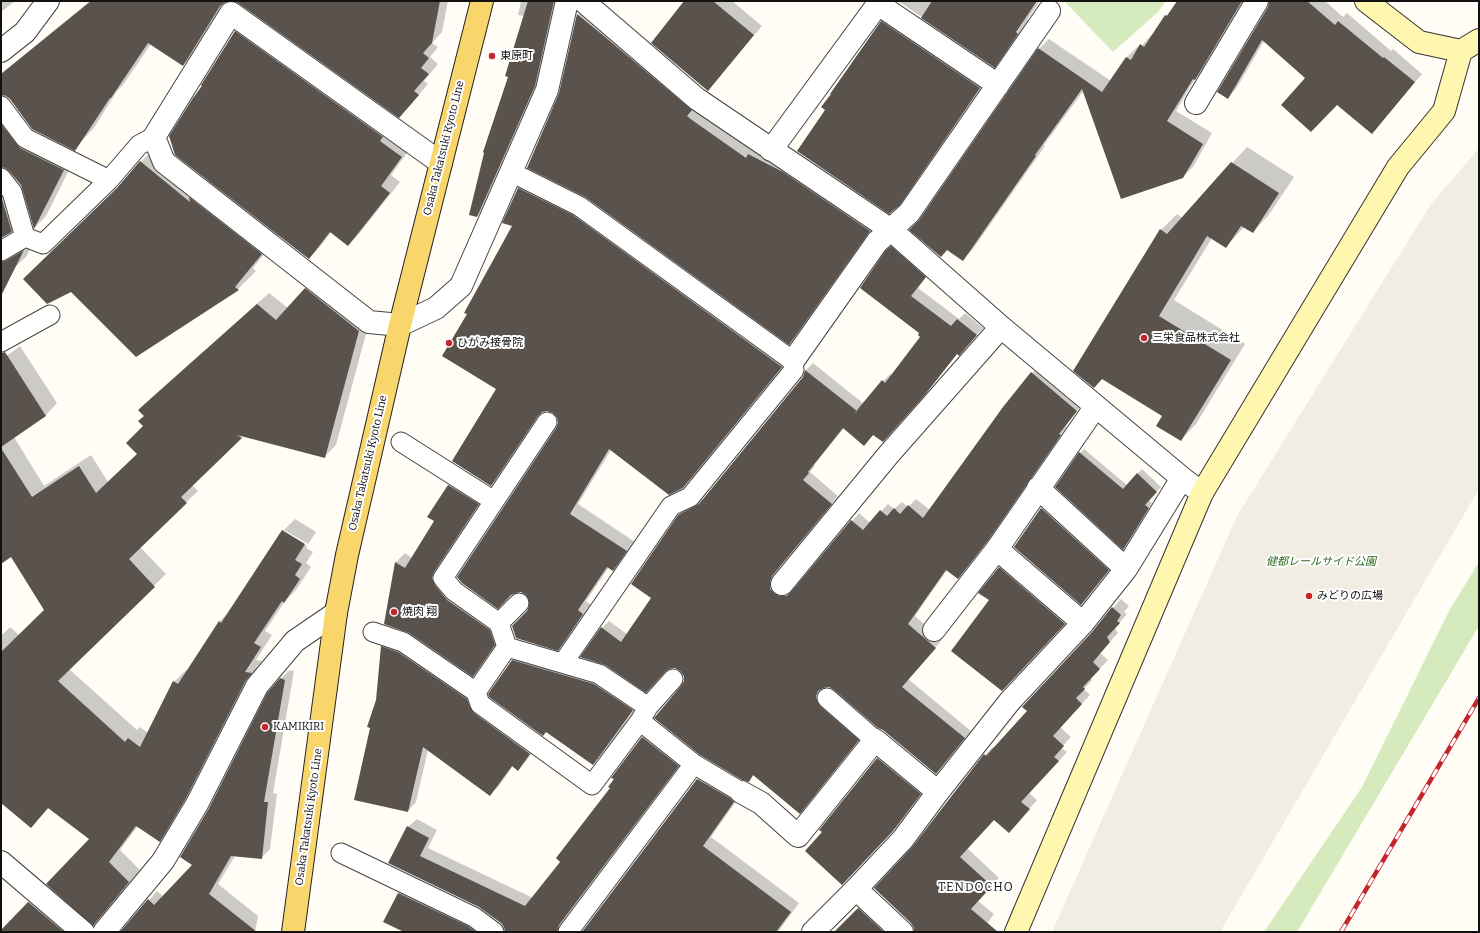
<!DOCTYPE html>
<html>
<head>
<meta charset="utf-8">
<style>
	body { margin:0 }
	#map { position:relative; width:1480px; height:933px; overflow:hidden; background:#fffdf5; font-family:Bitter,serif }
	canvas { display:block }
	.frame { position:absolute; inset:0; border:2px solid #111; pointer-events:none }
</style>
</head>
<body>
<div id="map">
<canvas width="1480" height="933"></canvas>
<div class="frame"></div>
</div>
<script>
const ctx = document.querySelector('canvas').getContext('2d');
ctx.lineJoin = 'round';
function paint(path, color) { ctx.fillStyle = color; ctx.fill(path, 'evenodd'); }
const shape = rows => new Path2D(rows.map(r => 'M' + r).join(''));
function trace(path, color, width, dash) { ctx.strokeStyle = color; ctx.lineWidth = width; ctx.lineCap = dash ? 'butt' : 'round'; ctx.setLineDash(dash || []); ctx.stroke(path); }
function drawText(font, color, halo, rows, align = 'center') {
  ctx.font = font + ' Bitter,"Noto Sans JP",serif'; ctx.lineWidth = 4; ctx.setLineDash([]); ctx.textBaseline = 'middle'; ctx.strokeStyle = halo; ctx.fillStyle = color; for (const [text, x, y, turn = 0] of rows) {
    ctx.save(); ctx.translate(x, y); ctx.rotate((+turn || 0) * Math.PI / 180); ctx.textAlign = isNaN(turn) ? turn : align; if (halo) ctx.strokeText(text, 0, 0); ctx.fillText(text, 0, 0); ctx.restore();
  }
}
paint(shape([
	[1064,1,1166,1,1158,12,1113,52],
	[1479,562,1479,626,1297,932,1264,932,1362,787,1450,609]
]), '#d5ebbd');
paint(shape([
	[1479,148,1479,489,1220,932,1052,932,1237,516,1431,204]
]), '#f1ede2');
paint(shape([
	[1,1,15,1,1,12],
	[90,1,227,1,195,53,183,65,151,44,123,85,117,91,94,128,74,149,6,95,1,94,3,100,28,133,75,158,46,216,35,227,23,188,10,170,2,166,13,185,23,219,11,231,2,237,3,245,34,241,26,257,14,268,1,270,1,74],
	[332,1,448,1,442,32,432,43,438,47,430,57,438,64,424,81,428,84,409,106],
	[521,1,560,1,543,77,486,208,477,216,524,16,518,15],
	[686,1,732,1,762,26,708,90],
	[898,1,1040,1,1027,20,1030,21,1007,54,994,66],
	[1178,1,1246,1,1205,69,1196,77,1176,111,1212,133,1193,167,1182,177,1084,90,1044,145,1045,146,973,249,963,260,921,219,1039,49,1049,39,1111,81,1127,57,1137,47,1139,49,1151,35,1153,36,1166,16],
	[1286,1,1325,1,1343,17,1347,13,1391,51,1393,49,1422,74,1380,124,1306,78,1264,41,1236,89,1228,97,1218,92],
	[587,6,879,221,798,334,789,343,560,93,578,15],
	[888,15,986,81,906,197,899,204,827,110,882,22],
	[246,21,282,46,273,69,289,52,412,146,391,175,400,182,359,234,348,245,331,232,320,247,309,258,280,235,253,268,256,271,238,289,136,356,120,185,141,162,159,143,206,181,208,179,170,136,235,32],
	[1247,147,1294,177,1268,216,1253,232,1244,227,1226,247,1212,238,1174,300,1245,344,1196,424,1181,440,1164,415,1103,378,1094,387,1161,230,1177,214,1182,218],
	[527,179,790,358,692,478,682,487,611,450,578,504,635,542,622,561,613,570,609,567,586,601,591,605,567,640,558,649,528,611,530,606,530,600,527,594,522,591,559,423,558,417,553,412,547,410,543,411,500,476,491,485,498,389,468,314,513,225,504,223,519,188],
	[899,240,932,269,918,288,959,319,965,313,983,328,966,347,957,353,864,444,844,428,814,465,815,466,810,472,838,496,779,568,777,574,788,589,795,589,859,513,870,523,888,504,894,509,902,502,908,507,916,499,930,510,1004,407,1039,365,1083,403,1066,426,1067,427,994,533,965,570,958,577,947,570,915,616,942,640,908,679,971,731,936,773,835,689,829,686,824,687,824,694,865,733,807,805,754,775,748,781,682,687,685,681,684,676,681,670,675,667,669,668,646,691,602,628,609,621,627,634,652,598,679,515,687,508,705,498,803,377,806,370,813,363,864,404,883,381,890,374,892,375,922,337,887,251],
	[317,277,370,319,336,445,324,457,243,435,192,485,198,491,140,547,166,574,69,669,137,730,140,727,148,733,174,682,186,670,188,671,219,622,230,611,283,531,295,519,316,532,308,544,284,530,284,533,307,546,306,548,313,552,306,563,311,567,296,590,285,601,265,631,272,635,256,660,262,661,257,667,198,785,171,829,159,841,138,826,120,850,140,870,105,913,93,924,90,838,49,808,31,826,1,801,1,636,10,627,19,635,45,610,1,539,1,360,20,346,57,403,46,415,14,437,44,486,91,455,108,482,138,454,145,416,139,410,151,398,269,293,288,308],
	[1084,449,1127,485,1142,469,1161,487,1149,500,1152,503,1127,544,1123,548,1080,453],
	[457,476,487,495,441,569,503,636,482,667,473,675,410,632,385,624,396,562,405,553,412,558,435,521,428,516,448,485],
	[1046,504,1113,566,1081,604,1015,547],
	[1006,561,1071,617,1008,683,990,600,1000,568],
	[1121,599,1129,606,1124,612,1127,614,1115,628,1118,633,1100,653,1108,660,1091,678,1092,680,1084,689,1090,695,1060,727,1071,737,1061,748,1067,752,1029,793,1037,800,1017,823,994,819,967,848,999,878,978,901,994,914,986,925,987,932,915,932,914,847,985,755,993,747,995,748,1029,711,1113,608],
	[391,639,538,745,526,761,518,769,513,766,499,786,490,794,428,750,416,802,408,811,377,700,382,647],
	[521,651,642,701,602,755,593,764,512,660],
	[290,670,294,671,273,793,277,794,270,849,261,858,235,856,218,884,258,916,255,932,122,932,157,891,163,896,193,864,209,810,280,679],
	[651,729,686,757,567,916,565,922,569,932,506,932,505,928,501,922,479,906,390,863,408,827,417,819,437,830,428,848,533,898,562,861,611,788,615,779,613,777,643,737],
	[884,752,926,787,899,824,848,878,823,832,820,830],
	[706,771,742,793,711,837,799,903,778,932,583,932,698,779],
	[407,885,495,932,407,932,385,921,399,893],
	[38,893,83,932,1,932],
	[867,901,901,932,835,932]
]), '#0003');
paint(shape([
	[91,1,229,1,225,2,220,6,183,66,148,43,111,98,110,98,75,151,32,129,10,99,6,96,1,95,1,74],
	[233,1,440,1,432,43,423,53,429,58,421,68,429,74,414,91,419,95,399,118,238,3],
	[528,1,554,1,535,86,477,217,469,215,484,153,483,152,508,77,505,76],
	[684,1,713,1,754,35,708,91,651,43],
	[932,1,1037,1,1016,32,1018,34,995,68,921,18],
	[1177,1,1242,1,1195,80,1193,79,1167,121,1203,144,1183,178,1121,199,1082,89,1035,155,1036,156,963,261,947,250,941,257,909,230,919,220,1038,48,1102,92,1126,57,1131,60,1140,44,1144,47,1165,15,1167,16],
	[1269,1,1307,1,1335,25,1338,21,1383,58,1384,57,1415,82,1372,134,1337,105,1311,132,1281,105,1305,78,1262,40,1228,99,1217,92,1268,7],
	[577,14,605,37,692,110,687,116,692,120,746,158,748,154,783,172,870,231,789,345,585,197,527,168,559,93],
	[881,21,980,88,900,205,889,214,797,151,825,110,821,107,831,94,830,94],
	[235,31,383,137,380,141,402,157,381,186,390,193,348,246,330,232,309,259,175,155,169,136,193,98,202,86,201,85],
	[1,124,20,148,64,170,34,229,21,185,9,171,5,168,1,167],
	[140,161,190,202,189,197,262,254,235,287,239,290,136,357,71,292,47,304,23,279,117,188],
	[1231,162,1279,193,1253,233,1241,226,1226,248,1207,236,1159,316,1231,360,1181,441,1156,426,1162,416,1102,379,1094,388,1073,371,1160,229,1167,234],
	[518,188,573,215,782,367,683,488,669,495,609,449,570,514,627,551,613,571,607,567,578,610,583,614,558,651,516,638,512,626,527,611,529,606,529,600,526,595,521,592,516,593,511,595,498,609,462,583,457,577,556,428,558,423,557,418,553,413,547,411,542,412,538,416,491,486,452,461,496,389,442,356,467,314,464,313,512,226,502,223],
	[1,196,12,232,1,238],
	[891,246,926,277,911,296,951,326,957,319,977,335,959,356,957,354,924,396,883,442,873,435,864,446,843,428,808,472,809,473,803,480,832,504,772,576,770,582,770,589,774,593,780,596,787,596,791,592,851,520,863,530,880,510,887,516,894,508,900,514,908,505,923,518,1003,407,1031,372,1077,411,1059,434,1061,435,987,542,958,579,946,570,908,624,936,648,902,687,965,738,936,774,883,730,878,728,834,690,829,687,823,688,818,691,816,696,817,701,820,706,859,740,800,814,753,775,749,782,742,780,700,755,654,718,681,686,684,681,684,676,680,671,675,668,669,669,665,672,646,693,605,665,580,657,601,627,621,642,651,598,631,584,678,515,699,504,803,377,805,370,857,411,853,415,882,380,885,383,920,337,918,335,919,333,860,288,886,250],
	[24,250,1,296,1,262,7,260],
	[305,288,359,331,325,458,237,435,242,438,181,497,187,503,129,559,155,587,58,681,125,742,128,738,140,747,173,681,178,684,219,621,221,623,282,530,305,544,295,560,302,564,295,575,300,579,284,603,282,601,254,643,261,647,245,672,252,673,246,680,186,798,160,842,136,826,109,862,129,882,93,926,46,884,89,839,48,808,31,828,1,803,1,652,44,610,11,557,1,564,1,448,32,497,79,466,96,493,137,454,126,443,143,426,138,421,144,416,138,410,257,304,276,320],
	[5,352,46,416,1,447,1,353],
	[1079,452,1123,489,1137,473,1157,492,1145,505,1149,508,1123,550,1055,487],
	[448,485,479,504,434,572,432,578,435,585,447,600,490,630,495,645,473,677,409,633,384,624,395,562,405,568,434,521,427,517],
	[1041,508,1109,570,1081,605,1014,547],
	[999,567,1065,624,1002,691,951,651,989,600,978,593],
	[1112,607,1121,615,1117,621,1120,623,1107,637,1110,642,1093,662,1100,669,1083,687,1085,689,1076,698,1082,704,1053,736,1064,746,1054,757,1059,761,1021,802,1030,809,1009,833,994,820,960,857,992,886,971,909,998,932,914,932,914,928,911,923,874,888,913,846,984,754,986,756,1027,711,1022,707,1092,632],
	[381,646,398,652,467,699,470,707,474,713,530,754,518,771,512,766,490,796,423,747,408,812,354,800,370,728,367,727,376,700],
	[512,660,594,684,633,710,593,765,546,732,543,736,489,697,488,694],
	[280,678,285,680,264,802,268,802,262,859,231,856,209,894,257,932,120,932,148,899,154,905,192,865,180,857,208,810,267,693],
	[642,737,679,766,559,925,557,932,505,932,504,927,501,923,479,907,388,863,407,826,429,838,420,856,525,906,560,862,556,858,610,788,608,787,614,779,611,778],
	[877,758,921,794,893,831,842,885,805,851,822,832,819,830],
	[697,779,730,798,734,802,703,846,791,912,776,932,582,932],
	[398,893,468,926,476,932,404,932,383,922],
	[28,902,64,932,1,932,1,930],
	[858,908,884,932,834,932]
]), '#5a524d');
const lane = shape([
	[1,106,25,138,109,180],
	[511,172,579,206,793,361,794,370,690,497,671,506,563,663],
	[1,178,12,192,25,237,43,244,109,180,139,145,154,137],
	[1,251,25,237],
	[1,342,50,315],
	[547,422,443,578,454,591,499,623,507,647,599,674,648,707],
	[401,442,494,501],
	[499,623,519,603],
	[373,632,403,642,476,692,480,704,592,785,640,721,648,707,673,679],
	[476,692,507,647],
	[827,698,875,740],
	[640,721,694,764,741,792],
	[341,853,474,917,494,932],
	[568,932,694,764]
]);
const street = shape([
	[583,1,697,99,891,230,1001,327,1182,478,1202,493],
	[1,51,25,32,48,1],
	[1196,103,1257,1],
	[771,150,878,4,998,85],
	[441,163,231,13,154,137,164,162,369,322,400,325,436,308,461,286,547,90,567,1],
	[793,361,877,242,909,213,1049,11],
	[1038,488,1126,569],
	[997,549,1083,623],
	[782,584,889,454,1001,327],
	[934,630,997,549,1096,406],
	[741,792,761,803,798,836,875,740,938,792],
	[1,862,83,932],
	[856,889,902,932],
	[104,932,163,861,197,804,257,686,295,641,336,613],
	[813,932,856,889,903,839,938,792,1010,701,1083,623,1126,569,1182,478]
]);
const secondary = shape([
	[1366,1,1419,42,1461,51,1479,40],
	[1016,932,1202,493,1398,167,1444,111,1461,51]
]);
const primary = shape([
	[293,932,336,613,347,555,400,325,482,1]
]);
trace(lane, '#444', 21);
trace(street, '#444', 24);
trace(secondary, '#333', 24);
trace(primary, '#222', 24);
trace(lane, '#fff', 19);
trace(street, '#fff', 22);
trace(secondary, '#fff6b0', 22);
trace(primary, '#f9d66b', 22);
const rail = shape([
	[1341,932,1479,698]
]);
trace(rail, '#c4262e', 4.5);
trace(rail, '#fff', 3, [9]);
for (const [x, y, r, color] of [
	[492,56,4,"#c4262e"],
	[1144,338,4,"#c4262e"],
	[449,343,4,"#c4262e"],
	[1309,596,4,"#c4262e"],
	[394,612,4,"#c4262e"],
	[265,727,4,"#c4262e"]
]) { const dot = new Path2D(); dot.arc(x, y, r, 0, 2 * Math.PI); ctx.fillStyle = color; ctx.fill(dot); trace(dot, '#fff', 1.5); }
drawText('11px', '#111', '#fff', [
	["東原町",500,56],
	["三栄食品株式会社",1152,338],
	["ひがみ接骨院",457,343],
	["みどりの広場",1317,596],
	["焼肉 翔",402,612],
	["KAMIKIRI",273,727]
], 'left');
drawText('11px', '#111', '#fff', [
	["Osaka Takatsuki Kyoto Line",444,148,-76],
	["Osaka Takatsuki Kyoto Line",368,463,-77],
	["Osaka Takatsuki Kyoto Line",309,817,-82]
]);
drawText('italic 11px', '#2f6b1f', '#fff', [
	["健都レールサイド公園",1321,562]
]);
ctx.letterSpacing = '1px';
drawText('12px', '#111', '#fff', [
	["TENDOCHO",976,888]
]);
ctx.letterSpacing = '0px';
</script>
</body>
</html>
